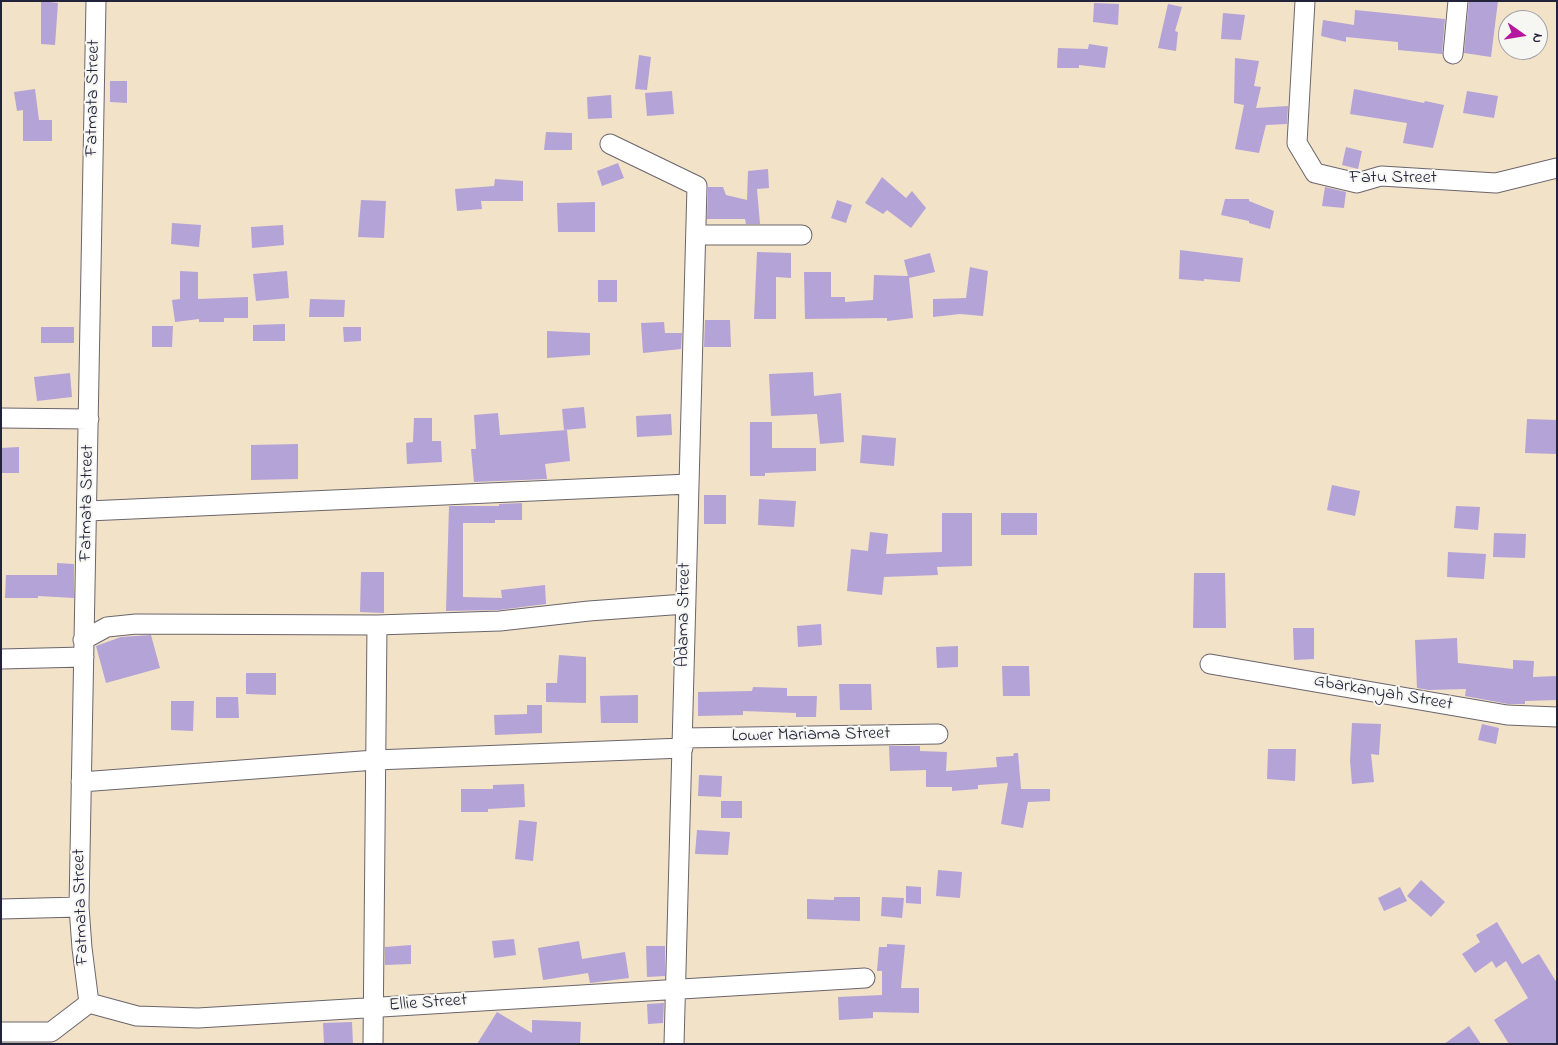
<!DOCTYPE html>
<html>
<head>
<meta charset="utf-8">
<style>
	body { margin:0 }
	#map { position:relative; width:1558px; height:1045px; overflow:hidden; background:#f2e2c8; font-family:"Indie Flower",sans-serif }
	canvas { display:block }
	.frame { position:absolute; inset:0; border:2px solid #22223b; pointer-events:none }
	.north { position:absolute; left:1498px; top:10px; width:50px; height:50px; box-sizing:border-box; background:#f6f6f2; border:1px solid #a1a1a9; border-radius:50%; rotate:103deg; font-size:14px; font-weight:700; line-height:20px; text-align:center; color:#22223b }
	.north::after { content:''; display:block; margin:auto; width:18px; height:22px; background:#b5179e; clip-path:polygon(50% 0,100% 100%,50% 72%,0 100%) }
</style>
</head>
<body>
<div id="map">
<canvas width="1558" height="1045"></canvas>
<div class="frame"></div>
<div class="north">N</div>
</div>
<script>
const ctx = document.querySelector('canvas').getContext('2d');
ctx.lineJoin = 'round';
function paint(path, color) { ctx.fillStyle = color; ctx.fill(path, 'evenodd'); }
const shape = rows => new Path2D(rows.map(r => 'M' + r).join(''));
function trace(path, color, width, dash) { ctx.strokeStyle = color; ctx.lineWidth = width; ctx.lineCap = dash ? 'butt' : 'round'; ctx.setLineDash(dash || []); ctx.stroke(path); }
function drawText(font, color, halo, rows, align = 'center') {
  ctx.font = font + ' "Indie Flower",sans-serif'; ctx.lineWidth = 4; ctx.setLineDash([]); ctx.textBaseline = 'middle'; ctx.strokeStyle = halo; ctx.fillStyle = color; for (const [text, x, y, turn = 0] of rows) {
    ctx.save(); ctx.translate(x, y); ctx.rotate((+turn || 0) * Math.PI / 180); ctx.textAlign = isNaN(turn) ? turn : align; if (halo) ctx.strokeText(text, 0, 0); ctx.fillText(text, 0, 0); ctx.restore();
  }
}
paint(shape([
	[41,1,58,3,55,45,41,44],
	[1469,1,1498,1,1491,57,1464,53],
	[1094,3,1119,4,1118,25,1093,22],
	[1168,4,1182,7,1175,31,1178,32,1176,51,1158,48],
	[1355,10,1445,19,1442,54,1398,50,1398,42,1346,37,1346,42,1321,36,1323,20,1354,25],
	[1223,13,1245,15,1241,40,1221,39],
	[1089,44,1108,47,1105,68,1079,65,1079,68,1057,68,1058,48,1088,49],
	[639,55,651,57,647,90,635,89],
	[1235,58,1259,61,1254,86,1261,87,1256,108,1288,106,1287,124,1266,125,1259,153,1235,149,1244,105,1234,103],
	[110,81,127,81,127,103,110,102],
	[35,89,39,120,52,120,52,141,23,141,23,110,17,111,14,92],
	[1354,89,1424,103,1425,101,1444,105,1433,148,1403,143,1407,123,1350,114],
	[672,91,674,114,647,116,645,93],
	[1467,91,1498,96,1494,118,1463,113],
	[611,95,612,118,588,119,587,97],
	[546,132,572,133,572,150,544,150],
	[1346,147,1362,151,1358,169,1342,165],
	[618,163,624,178,602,186,597,171],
	[768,169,769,188,757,189,760,224,746,224,745,219,707,219,708,187,723,187,726,195,747,200,748,171],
	[882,177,906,198,912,191,926,208,911,228,887,210,883,214,865,203],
	[495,179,523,181,523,201,481,201,482,209,457,211,455,189,494,186],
	[1325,187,1346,192,1344,208,1322,206],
	[1225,199,1249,199,1249,201,1274,211,1270,229,1249,223,1249,221,1221,215],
	[361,200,386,201,384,238,358,237],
	[837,200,852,205,846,223,831,218],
	[595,202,595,232,558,232,557,203],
	[172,223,201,225,199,247,171,244],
	[283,225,284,245,252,248,251,227],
	[1180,250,1243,258,1240,282,1204,279,1204,281,1179,279],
	[757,252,791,253,791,278,776,277,776,319,754,319],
	[930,253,935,272,909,278,913,318,887,321,887,318,805,319,804,272,831,272,831,297,845,297,845,302,873,300,874,275,908,276,904,260],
	[970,267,988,271,983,316,960,314,933,317,933,299,966,298],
	[180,271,198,272,198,299,248,297,248,318,224,318,224,322,199,322,199,319,175,322,172,300,180,299],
	[287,271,289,298,256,301,253,274],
	[598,280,617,280,617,302,598,302],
	[310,299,345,300,344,317,309,317],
	[705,320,730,320,731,347,704,347],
	[664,322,665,333,682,333,681,349,643,353,641,323],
	[285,324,285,341,253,341,253,325],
	[152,326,173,326,172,347,152,347],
	[41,327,74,327,74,343,41,343],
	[343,327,361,327,361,341,344,342],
	[547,331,590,333,590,355,547,358],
	[813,372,814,396,841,393,844,442,820,444,817,414,771,416,769,374],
	[70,373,72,397,37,401,34,377],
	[584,407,586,428,564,430,562,409],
	[498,413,500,435,567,430,570,461,545,464,547,479,474,482,471,449,476,449,474,415],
	[671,414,672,435,637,437,636,416],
	[414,418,432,418,432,441,441,441,442,462,407,464,406,443,413,442],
	[1527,419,1557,420,1557,454,1525,453],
	[750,422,772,422,772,448,816,448,816,471,765,473,765,476,750,476],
	[862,435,896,438,894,466,860,463],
	[298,444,298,479,251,480,251,445],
	[19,447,19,473,1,473,1,448],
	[1332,485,1360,491,1355,516,1327,510],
	[704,495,726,495,726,524,704,524],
	[759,499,796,501,794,527,758,525],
	[522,503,522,520,495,520,495,523,463,523,463,597,502,598,501,590,545,585,546,604,499,610,446,611,449,506,499,506,499,504],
	[1456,506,1480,507,1478,530,1454,528],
	[942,513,972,513,972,566,937,567,938,575,884,577,882,595,847,591,851,549,868,551,870,532,888,534,886,554,942,552],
	[1001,513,1037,513,1037,535,1001,535],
	[1494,533,1526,534,1525,558,1493,557],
	[1448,552,1486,554,1484,579,1447,577],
	[57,563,74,564,74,598,38,596,38,598,5,598,6,575,57,575],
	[361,572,384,572,384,613,360,612],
	[1194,573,1225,573,1226,628,1193,628],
	[821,624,822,645,798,647,797,626],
	[1293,628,1314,628,1314,659,1294,660],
	[151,635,160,668,106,683,96,646,121,637],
	[1457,638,1458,663,1513,669,1513,660,1534,661,1533,677,1557,676,1557,700,1525,701,1525,704,1508,704,1465,696,1466,689,1429,690,1417,688,1415,640],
	[958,646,958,667,937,668,936,647],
	[559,655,586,657,586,703,546,702,546,683,557,683],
	[1002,666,1029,666,1030,696,1003,696],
	[246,673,276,673,276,695,246,694],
	[839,684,871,684,872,710,840,710],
	[753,687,787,688,787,696,817,696,816,717,796,717,796,713,743,711,743,715,698,716,698,692,752,691],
	[638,695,638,723,601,723,600,696],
	[216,697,238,697,239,718,216,718],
	[171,701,194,701,193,731,171,730],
	[527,705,542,705,542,733,495,735,494,715,527,714],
	[1352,723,1381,724,1379,755,1371,754,1374,782,1352,784,1350,761],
	[1482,724,1499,728,1496,744,1478,740],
	[889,746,920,746,920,751,947,752,946,771,997,767,996,757,1013,756,1014,753,1018,753,1021,789,1050,789,1050,801,1028,802,1023,828,1001,824,1008,783,978,785,978,789,952,791,952,787,926,787,926,770,890,771],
	[1268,749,1296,749,1295,781,1267,779],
	[699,775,722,776,721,797,698,796],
	[524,784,525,807,488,809,488,812,461,812,461,789,493,789,493,785],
	[721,801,742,801,742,818,721,818],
	[519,820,537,822,533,861,515,859],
	[697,830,730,832,728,855,695,854],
	[938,870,962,872,960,898,936,896],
	[1421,880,1445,902,1431,917,1407,896],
	[906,886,921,887,921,904,906,903],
	[1400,887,1407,901,1384,911,1378,898],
	[834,897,860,897,860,921,807,919,807,899,834,900],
	[882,897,904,898,902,918,881,916],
	[1497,922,1522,964,1539,954,1557,983,1557,1044,1509,1044,1494,1020,1528,998,1506,961,1496,968,1492,961,1475,973,1462,954,1480,942,1476,935],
	[514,939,516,955,494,958,492,941],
	[579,941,582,959,625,952,629,978,590,983,588,973,543,980,538,948],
	[887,944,905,945,901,988,919,988,919,1013,873,1012,873,1018,839,1020,838,997,882,995,882,971,877,971,879,947,887,947],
	[411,945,411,964,385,965,385,947],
	[646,946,665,946,665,976,647,977],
	[664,1003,663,1023,648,1024,647,1004],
	[497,1012,532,1033,532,1020,581,1022,580,1044,477,1044],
	[352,1022,353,1044,324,1044,323,1023],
	[1469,1026,1481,1044,1444,1044]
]), '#b4a3d6');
const minor = shape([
	[1305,1,1297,143,1315,173,1357,183,1381,176,1496,183,1557,168],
	[1453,54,1458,1],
	[610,144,697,186,674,1044],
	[696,235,802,235],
	[1,418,89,419],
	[88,511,689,484],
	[83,640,107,627,136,624,377,625,500,621,589,611,685,604],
	[1,659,84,657],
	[1210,664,1507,715,1557,717],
	[683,738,938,734],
	[81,782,375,760,683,748],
	[1,909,79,907],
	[89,1003,82,948,79,907,96,1],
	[1,1032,51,1032,89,1003,137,1016,198,1018,865,978],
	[373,1044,377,625]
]);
trace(minor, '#6b656c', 21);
trace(minor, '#fff', 19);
drawText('18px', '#22223b', '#f6f6f2', [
	["Fatmata Street",94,98,-89],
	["Fatu Street",1393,179],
	["Fatmata Street",88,503,-89],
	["Adama Street",685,615,-89],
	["Gbarkanyah Street",1383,694,10],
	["Lower Mariama Street",811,736,-1],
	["Fatmata Street",82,907,-92],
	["Ellie Street",428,1004,-4]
]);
</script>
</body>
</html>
